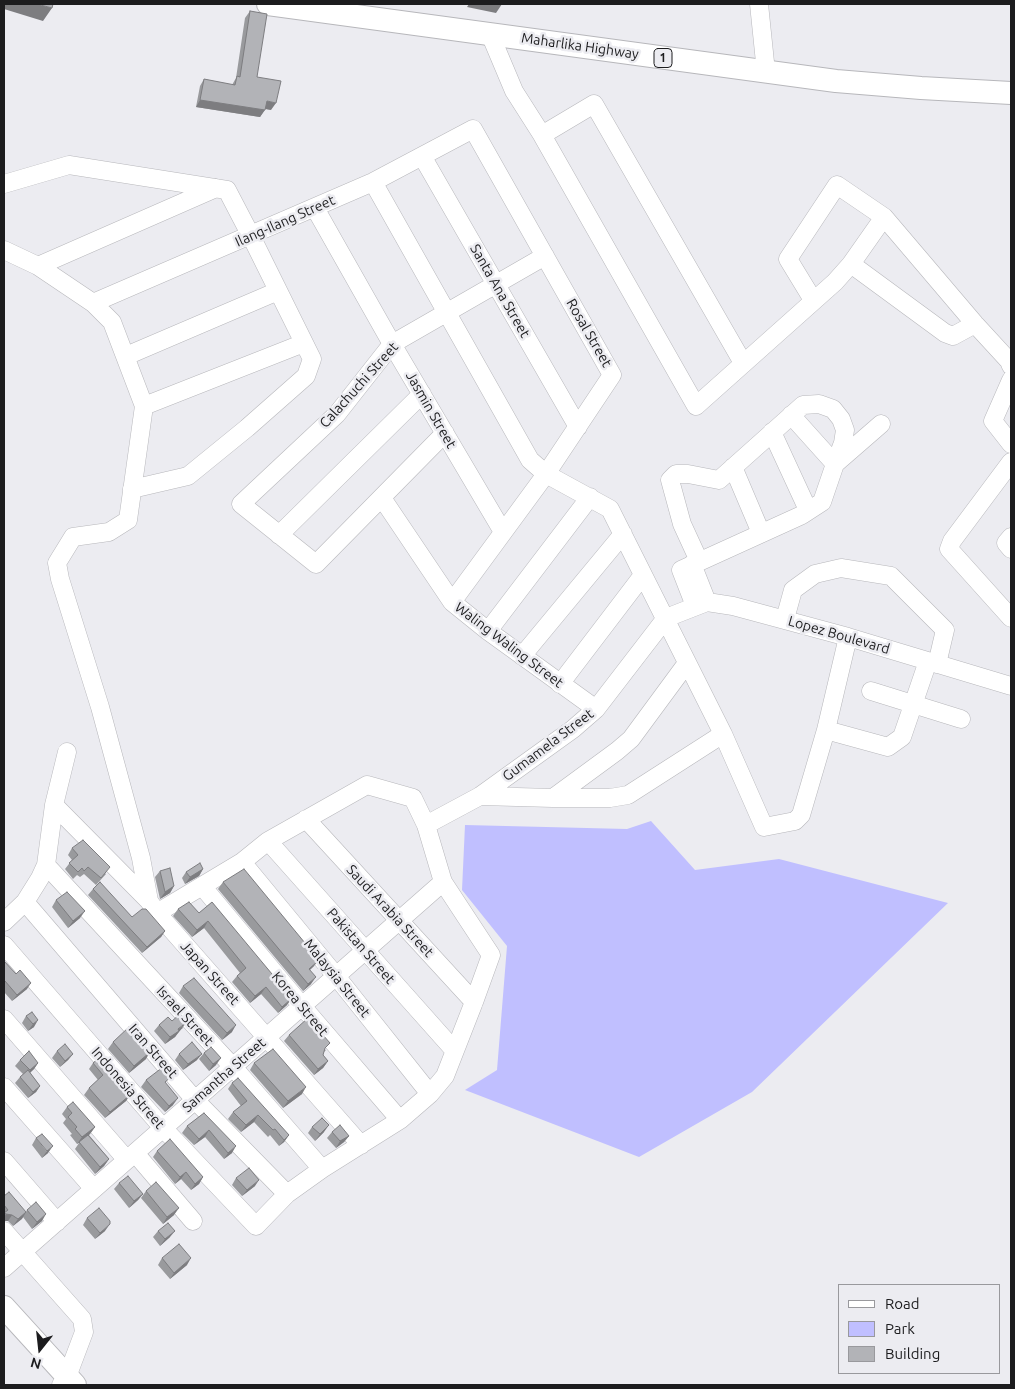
<!DOCTYPE html>
<html>
<head>
<meta charset="utf-8">
<style>
	body { margin:0 }
	#map { position:relative; width:1015px; height:1389px; overflow:hidden; background:#ececf1; font-family:Ubuntu,sans-serif }
	canvas { display:block }
	.frame { position:absolute; inset:0; border:5px solid #1c1c1e; pointer-events:none }
	.legend { position:absolute; left:838px; top:1284px; width:162px; height:90px; box-sizing:border-box; background:#ececf1; border:1px solid #99999d; margin:0; padding:6px 9px; list-style:none; font-size:15px; color:#1c1c1e }
	.legend li { display:flex; align-items:center; gap:10px; height:25px }
	.legend b { width:25px; border:1px solid #99999d }
	.north { position:absolute; left:15px; top:1324px; width:50px; height:50px; -webkit-text-stroke:4px #ececf1; paint-order:stroke; rotate:196deg; font-size:14px; font-weight:700; line-height:20px; text-align:center; color:#1c1c1e }
	.north::after { content:''; display:block; margin:auto; width:18px; height:22px; background:#1c1c1e; clip-path:polygon(50% 0,100% 100%,50% 72%,0 100%) }
</style>
</head>
<body>
<div id="map">
<canvas width="1015" height="1389"></canvas>
<div class="frame"></div>
<ul class="legend">
<li><b style="height:6px;background:#fff"></b>Road</li>
<li><b style="height:14px;background:#c0bfff"></b>Park</li>
<li><b style="height:14px;background:#b2b3b7"></b>Building</li>
</ul>
<div class="north">N</div>
</div>
<script>
const ctx = document.querySelector('canvas').getContext('2d');
ctx.lineJoin = 'round';
function paint(path, color) { ctx.fillStyle = color; ctx.fill(path, 'evenodd'); }
const shape = rows => new Path2D(rows.map(r => 'M' + r).join(''));
function trace(path, color, width, dash) { ctx.strokeStyle = color; ctx.lineWidth = width; ctx.lineCap = dash ? 'butt' : 'round'; ctx.setLineDash(dash || []); ctx.stroke(path); }
function drawText(font, color, halo, rows, align = 'center') {
  ctx.font = font + ' Ubuntu,sans-serif'; ctx.lineWidth = 5; ctx.setLineDash([]); ctx.textBaseline = 'middle'; ctx.strokeStyle = halo; ctx.fillStyle = color; for (const [text, x, y, turn = 0] of rows) {
    ctx.save(); ctx.translate(x, y); ctx.rotate((+turn || 0) * Math.PI / 180); ctx.textAlign = isNaN(turn) ? turn : align; if (halo) ctx.strokeText(text, 0, 0); ctx.fillText(text, 0, 0); ctx.restore();
  }
}
paint(shape([
	[651,821,695,870,779,859,948,903,752,1092,639,1157,465,1090,497,1070,507,946,462,890,465,825,627,829]
]), '#c0bfff');
const minor = shape([
	[759,4,766,72],
	[490,34,514,91,542,135,696,406,835,282,851,264,884,217],
	[542,135,594,104,743,363],
	[422,156,578,427],
	[373,182,530,460,546,474,610,509,723,734,764,827,795,821,801,815,826,730,848,637],
	[4,184,69,165,227,190,251,236,312,359,306,376,247,428,188,476,132,489],
	[315,208,392,344,503,532],
	[4,250,38,266,93,303,112,322,144,406,128,520,109,532,73,537,57,563,60,579,100,707,141,858,149,901],
	[851,264,945,333,953,336,975,324],
	[38,266,216,188],
	[813,300,788,259,837,185,884,217,975,324,1009,361,1011,366],
	[93,303,373,182,473,129,612,375,546,474,452,602],
	[126,356,278,291],
	[1011,380,993,421,1011,444],
	[144,406,304,343],
	[772,432,808,510],
	[445,433,316,564,241,504,337,414,392,344,545,256],
	[1011,462,952,541,949,549,1011,618],
	[733,467,761,533],
	[382,498,452,602,488,631,596,709],
	[279,535,422,394],
	[1011,537,1006,543,1011,549],
	[699,561,682,524,670,480,676,474,688,474,719,480,803,405,819,404,833,409,841,419,845,430,843,443,835,464,881,424],
	[692,564,707,602],
	[695,606,681,570,802,515,822,502,835,464,791,415],
	[785,619,793,590,815,574,841,568,891,576,945,630,937,664],
	[488,631,590,497],
	[522,656,623,534],
	[560,684,643,575],
	[871,691,961,719],
	[826,730,888,747,902,737,928,661],
	[480,796,553,798,610,798,628,795,723,734],
	[553,798,617,751,631,739,687,663],
	[54,805,149,901,157,913,361,1145],
	[306,819,474,1002],
	[426,825,480,796,573,729,596,709,666,618,707,602,733,606,848,637,1011,686],
	[268,841,454,1050],
	[242,862,336,976,430,1094],
	[46,865,233,1067,322,1169],
	[202,886,302,1006,400,1120],
	[25,902,195,1100,287,1194],
	[4,922,25,902,40,878,46,865,54,805,67,752],
	[4,945,163,1128,256,1226,287,1194,322,1169,400,1120,430,1094,445,1076,474,1002,491,955,443,882,426,825,413,798,367,785,268,841,242,862,157,913],
	[4,1019,127,1160],
	[4,1087,94,1189],
	[135,1153,193,1221],
	[4,1161,57,1222],
	[4,1231,82,1319,84,1332,67,1377,61,1385],
	[4,1268,443,882]
]);
const major = shape([
	[268,4,836,81,921,88,1011,93],
	[4,1307,75,1385]
]);
trace(minor, '#b7b7bb', 19);
trace(major, '#b7b7bb', 24);
trace(minor, '#fff', 18);
trace(major, '#fff', 22);
paint(shape([
	[250,11,257,77,271,110,265,109,260,117,196,107,200,86,204,79,232,85,236,78,245,18],
	[72,848,106,874,96,885,84,874,80,877,77,875,73,879,65,869,72,860,68,855],
	[203,869,199,876,185,884,182,878,186,872],
	[160,871,174,886,170,893,160,899,155,877],
	[223,882,314,966,310,970,311,984,303,991,218,889],
	[93,889,132,917,165,931,161,937,142,953,88,895],
	[56,900,80,918,68,928,52,907],
	[212,902,287,1005,278,1013,261,994,250,1003,232,982,237,976,240,973,204,928,192,937,173,916,178,909,199,913],
	[4,961,27,989,12,1001,4,992],
	[183,986,232,1032,222,1040,179,993],
	[32,1012,34,1027,28,1031,22,1023,26,1016],
	[172,1021,183,1028,179,1031,175,1037,165,1044,154,1031,159,1025],
	[289,1035,326,1050,324,1052,323,1055,328,1061,323,1068,314,1075,284,1041],
	[113,1042,146,1059,129,1073,108,1049],
	[57,1051,73,1054,68,1060,60,1067,52,1058],
	[204,1053,216,1065,209,1071,199,1059],
	[179,1054,197,1060,183,1070,175,1060],
	[20,1060,38,1063,34,1069,30,1073,40,1086,36,1092,28,1098,15,1083,20,1077,23,1074,15,1066],
	[93,1063,130,1095,126,1101,105,1118,84,1095,89,1088,98,1080,89,1069],
	[254,1063,302,1094,283,1108,250,1070],
	[146,1080,166,1084,173,1105,165,1112,141,1087],
	[232,1083,289,1135,284,1142,279,1146,270,1135,268,1137,254,1122,241,1132,228,1119,233,1112,241,1106,228,1089],
	[67,1107,95,1127,89,1135,109,1159,104,1166,95,1174,75,1149,79,1143,77,1144,70,1135,72,1134,63,1123,66,1119,62,1114],
	[204,1113,232,1153,224,1159,205,1137,194,1145,182,1133,187,1126],
	[312,1127,324,1132,315,1141,308,1133],
	[332,1132,349,1136,344,1142,336,1148,327,1138],
	[36,1138,48,1153,42,1158,32,1145],
	[157,1151,203,1177,199,1184,191,1190,181,1179,175,1184,153,1157],
	[236,1178,255,1186,242,1196,232,1185],
	[119,1183,143,1194,138,1200,129,1208,114,1189],
	[146,1191,174,1215,163,1224,141,1198],
	[4,1196,26,1212,27,1210,42,1221,32,1229,23,1217,13,1226,8,1221,4,1221],
	[87,1218,105,1231,95,1239,83,1225],
	[158,1231,170,1237,160,1246,153,1237],
	[162,1258,187,1265,170,1279,158,1265]
]), '#999a9d');
paint(shape([
	[4,4,37,4,52,8,43,21,4,9],
	[469,4,502,4,496,13,467,7],
	[200,100,265,110,260,117,196,107],
	[267,101,276,103,271,110,262,108],
	[203,869,199,876,185,884,190,877],
	[174,886,170,893,160,899,165,892],
	[85,911,80,918,68,928,73,921],
	[208,921,204,928,192,937,197,930],
	[165,931,161,937,142,953,147,947],
	[319,960,314,966,304,975,309,969],
	[316,977,311,984,303,991,308,984],
	[31,983,27,989,12,1001,17,995],
	[266,987,261,994,250,1003,255,996],
	[292,998,287,1005,278,1013,282,1007],
	[38,1020,34,1027,28,1031,33,1024],
	[187,1022,175,1037,165,1044,170,1037],
	[236,1025,232,1032,222,1040,227,1033],
	[150,1052,146,1059,129,1073,134,1066],
	[73,1054,68,1060,60,1067,65,1061],
	[202,1054,197,1060,183,1070,188,1064],
	[221,1058,216,1065,209,1071,213,1064],
	[328,1061,323,1068,314,1075,318,1069],
	[38,1063,34,1069,25,1077,30,1070],
	[40,1086,36,1092,28,1098,33,1092],
	[306,1087,302,1094,283,1108,288,1101],
	[130,1095,126,1101,105,1118,110,1112],
	[178,1098,173,1105,165,1112,169,1106],
	[258,1115,254,1122,241,1132,246,1125],
	[329,1125,324,1132,315,1141,320,1134],
	[95,1127,90,1134,77,1144,82,1137],
	[209,1130,205,1137,194,1145,199,1139],
	[289,1135,284,1142,279,1146,284,1140],
	[349,1136,344,1142,336,1148,340,1141],
	[53,1146,48,1153,42,1158,47,1151],
	[236,1146,232,1153,224,1159,228,1153],
	[109,1159,104,1166,95,1174,100,1167],
	[186,1172,181,1179,175,1184,180,1177],
	[203,1177,199,1184,191,1190,195,1184],
	[259,1180,255,1186,242,1196,247,1190],
	[143,1194,138,1200,129,1208,134,1201],
	[179,1208,174,1215,163,1224,167,1217],
	[26,1212,22,1219,13,1226,18,1219],
	[6,1214,12,1215,8,1221,4,1221,4,1217],
	[46,1214,42,1221,32,1229,37,1222],
	[110,1224,105,1231,95,1239,100,1233],
	[175,1231,170,1237,160,1246,165,1239],
	[191,1258,187,1265,170,1279,174,1273]
]), '#7d7d80');
const building = shape([
	[37,4,53,4,52,8,37,4],
	[250,11,267,14,257,77,281,81,276,103,267,101,265,110,200,100,204,79,235,85,237,76,240,77,250,11],
	[83,840,110,867,101,878,88,867,84,871,82,868,78,872,69,863,78,855,72,848,83,840],
	[200,863,203,869,190,877,186,872,200,863],
	[170,868,174,886,165,892,160,871,170,868],
	[244,869,319,960,309,969,316,977,308,984,223,882,244,869],
	[100,882,132,917,142,909,146,909,165,931,147,947,93,889,100,882],
	[67,892,85,911,73,921,56,900,67,892],
	[189,902,199,913,212,902,292,998,282,1007,266,987,255,996,237,976,246,968,208,921,197,930,178,909,189,902],
	[4,961,16,974,20,970,31,983,17,995,5,981,4,983,4,961],
	[194,978,236,1025,227,1033,183,986,194,978],
	[32,1012,38,1020,33,1024,26,1016,32,1012],
	[180,1014,187,1022,178,1029,179,1031,170,1037,159,1025,168,1017,172,1021,180,1014],
	[308,1018,330,1043,325,1048,323,1055,328,1061,318,1069,289,1035,308,1018],
	[129,1027,150,1052,134,1066,113,1042,129,1027],
	[192,1042,202,1054,188,1064,179,1054,192,1042],
	[65,1044,73,1054,65,1061,57,1051,65,1044],
	[211,1047,221,1058,213,1064,204,1053,211,1047],
	[273,1049,306,1087,288,1101,254,1063,273,1049],
	[29,1051,38,1063,30,1070,20,1060,29,1051],
	[99,1058,130,1095,110,1112,89,1088,103,1075,93,1063,99,1058],
	[163,1067,171,1077,165,1082,178,1098,169,1106,146,1080,163,1067],
	[28,1070,40,1086,33,1092,20,1077,28,1070],
	[238,1078,289,1135,284,1140,275,1129,273,1130,258,1115,246,1125,233,1112,247,1101,232,1083,238,1078],
	[73,1102,95,1127,82,1137,75,1129,77,1127,68,1117,72,1113,67,1107,73,1102],
	[204,1113,236,1146,228,1153,209,1130,199,1139,187,1126,204,1113],
	[322,1118,329,1125,320,1134,312,1127,322,1118],
	[340,1125,349,1136,340,1141,332,1132,340,1125],
	[42,1134,53,1146,47,1151,36,1138,42,1134],
	[88,1135,109,1159,100,1167,79,1142,88,1135],
	[170,1139,203,1177,195,1184,186,1172,180,1177,157,1151,170,1139],
	[249,1168,259,1180,247,1190,236,1178,249,1168],
	[128,1176,143,1194,134,1201,119,1183,128,1176],
	[156,1182,179,1208,167,1217,146,1191,156,1182],
	[9,1192,26,1212,18,1219,12,1215,6,1214,4,1213,8,1210,4,1205,4,1196,9,1192],
	[36,1202,46,1214,37,1222,27,1210,36,1202],
	[99,1208,110,1221,110,1224,100,1233,87,1218,99,1208],
	[168,1223,175,1231,165,1239,158,1231,168,1223],
	[179,1244,191,1258,174,1273,162,1258,179,1244]
]);
paint(building, '#b2b3b7');
trace(building, '#7d7d80', 1);
for (const [x, y, w] of [
	[663,58,18]
]) { const box = new Path2D(); box.roundRect(x - w / 2, y - 9.5, w, 19, 4); ctx.fillStyle = '#ececf1'; ctx.fill(box); trace(box, '#1c1c1e', 1); }
drawText('bold 12px', '#1c1c1e', null, [
	["1",663,58]
]);
drawText('14px', '#1c1c1e', '#ececf1', [
	["Maharlika Highway",580,46,8],
	["Ilang-Ilang Street",285,221,-24],
	["Santa Ana Street",500,291,60],
	["Rosal Street",589,333,60],
	["Calachuchi Street",359,385,-48],
	["Jasmin Street",431,410,60],
	["Lopez Boulevard",839,635,16],
	["Waling Waling Street",509,645,37],
	["Gumamela Street",548,745,-37],
	["Saudi Arabia Street",390,911,47],
	["Pakistan Street",361,946,49],
	["Japan Street",210,973,48],
	["Malaysia Street",337,978,51],
	["Korea Street",300,1004,50],
	["Israel Street",185,1016,47],
	["Iran Street",153,1051,49],
	["Samantha Street",224,1075,-41],
	["Indonesia Street",128,1088,49]
]);
</script>
</body>
</html>
